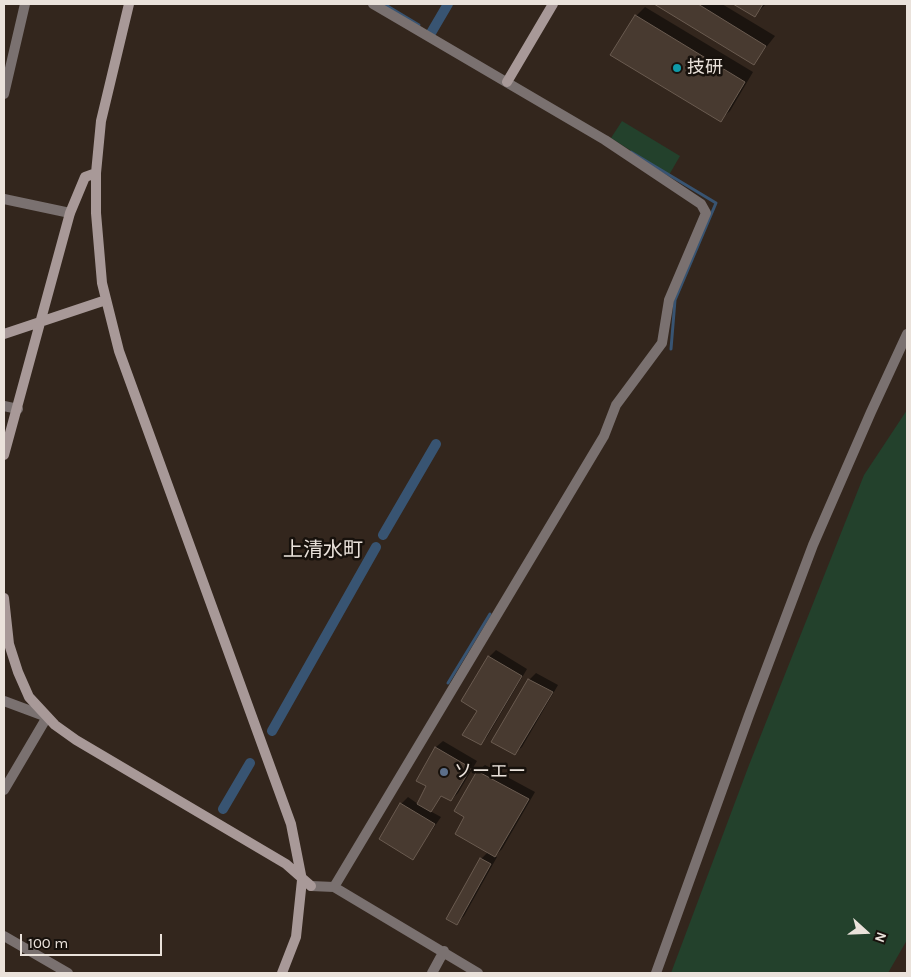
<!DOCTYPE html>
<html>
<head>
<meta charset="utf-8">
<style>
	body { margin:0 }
	#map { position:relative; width:911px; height:977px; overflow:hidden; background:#33261d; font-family:Karla,sans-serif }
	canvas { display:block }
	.frame { position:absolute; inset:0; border:5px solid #eae2db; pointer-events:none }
	.north { position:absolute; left:841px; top:907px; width:50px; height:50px; -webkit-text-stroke:4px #17110c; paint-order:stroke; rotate:110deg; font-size:14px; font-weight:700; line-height:20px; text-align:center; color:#eae2db }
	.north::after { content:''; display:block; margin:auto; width:18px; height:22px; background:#eae2db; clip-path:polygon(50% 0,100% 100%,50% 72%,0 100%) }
	.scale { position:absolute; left:20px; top:934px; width:142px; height:22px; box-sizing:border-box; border:2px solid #eae2db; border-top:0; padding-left:6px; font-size:15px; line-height:18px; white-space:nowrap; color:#eae2db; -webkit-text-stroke:4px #17110c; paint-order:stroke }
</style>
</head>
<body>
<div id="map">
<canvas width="911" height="977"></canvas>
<div class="frame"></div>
<div class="north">N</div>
<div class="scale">100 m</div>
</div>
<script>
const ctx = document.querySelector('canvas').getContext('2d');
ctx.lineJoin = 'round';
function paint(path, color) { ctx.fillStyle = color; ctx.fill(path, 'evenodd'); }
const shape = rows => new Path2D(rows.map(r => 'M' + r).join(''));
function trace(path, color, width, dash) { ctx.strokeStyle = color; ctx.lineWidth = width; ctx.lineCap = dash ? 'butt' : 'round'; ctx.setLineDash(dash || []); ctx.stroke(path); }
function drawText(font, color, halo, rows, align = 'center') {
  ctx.font = font + ' Karla,"Noto Sans JP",sans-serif'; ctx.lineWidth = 5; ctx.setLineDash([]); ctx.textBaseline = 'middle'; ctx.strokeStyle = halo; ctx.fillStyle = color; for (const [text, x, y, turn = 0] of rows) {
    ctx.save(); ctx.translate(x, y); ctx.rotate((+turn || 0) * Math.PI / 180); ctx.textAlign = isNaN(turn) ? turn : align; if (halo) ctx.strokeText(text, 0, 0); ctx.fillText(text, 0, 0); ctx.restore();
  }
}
paint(shape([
	[622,121,680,156,669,175,611,138],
	[907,410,907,940,888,973,671,973,749,765,864,475]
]), '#23412c');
paint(shape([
	[656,4,722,4,775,36,753,64],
	[735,4,766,4,755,15],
	[645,7,753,72,730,111,720,120,636,16],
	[496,650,527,669,487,737,480,744,479,711,489,657],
	[536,673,558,685,522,747,515,753,529,680],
	[443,741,477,761,458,793,451,800,442,795,430,811,441,817,413,858,401,804,408,797,418,804,428,786,418,780,436,747],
	[485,765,535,792,502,849,495,856,497,857,464,916,457,923,481,859,488,852,466,817,456,811,478,771]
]), '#0007');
trace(shape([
	[384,4,419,25],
	[631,152,716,203,675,300,671,349],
	[448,683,490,614]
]), '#385472', 3);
trace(shape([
	[431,33,448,4],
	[383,535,436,444],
	[272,731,376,547],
	[223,809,250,763]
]), '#385472', 10);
const building = shape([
	[654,4,698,4,766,46,754,65,654,4],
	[733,4,763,4,755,17,733,4],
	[635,15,745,82,721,122,610,55,635,15],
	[488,656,522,676,481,745,462,735,477,711,461,701,488,656],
	[528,679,553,692,515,755,491,742,528,679],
	[435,747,471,768,451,801,441,796,431,812,417,804,426,786,416,781,435,747],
	[477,771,529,799,495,857,455,834,464,817,454,811,477,771],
	[400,803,435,824,413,860,379,839,400,803],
	[480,858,491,864,457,925,446,919,480,858]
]);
paint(building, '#483a30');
trace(building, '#6a5b50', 1);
trace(shape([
	[4,94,25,4],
	[4,199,70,213],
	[4,406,18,409],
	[4,701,47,717,4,790],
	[311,886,334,887,478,973],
	[334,887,604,436,616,405,662,343,669,300,706,213,701,204,605,140,373,4],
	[4,936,68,973],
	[432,973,444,951],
	[656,973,749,715,813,545,871,412,907,334]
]), '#7a7170', 10);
trace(shape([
	[129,4,101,121,96,173,96,213,102,283,119,351,291,824,302,880,296,937,282,973],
	[507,82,553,4],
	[4,334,106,300],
	[4,455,70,213,85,177,96,173],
	[4,598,9,644,18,672,29,697,55,725,76,740,286,864,311,886]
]), '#a89998', 10);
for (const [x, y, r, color] of [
	[677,68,5,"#0f9aa8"],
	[444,772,5,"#5c6f8a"]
]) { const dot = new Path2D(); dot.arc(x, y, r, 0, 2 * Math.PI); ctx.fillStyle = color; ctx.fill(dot); trace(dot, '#17110c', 2); }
drawText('18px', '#eae2db', '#17110c', [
	["技研",687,68],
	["ソーエー",454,772]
], 'left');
drawText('20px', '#eae2db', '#17110c', [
	["上清水町",323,550]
]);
</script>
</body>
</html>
